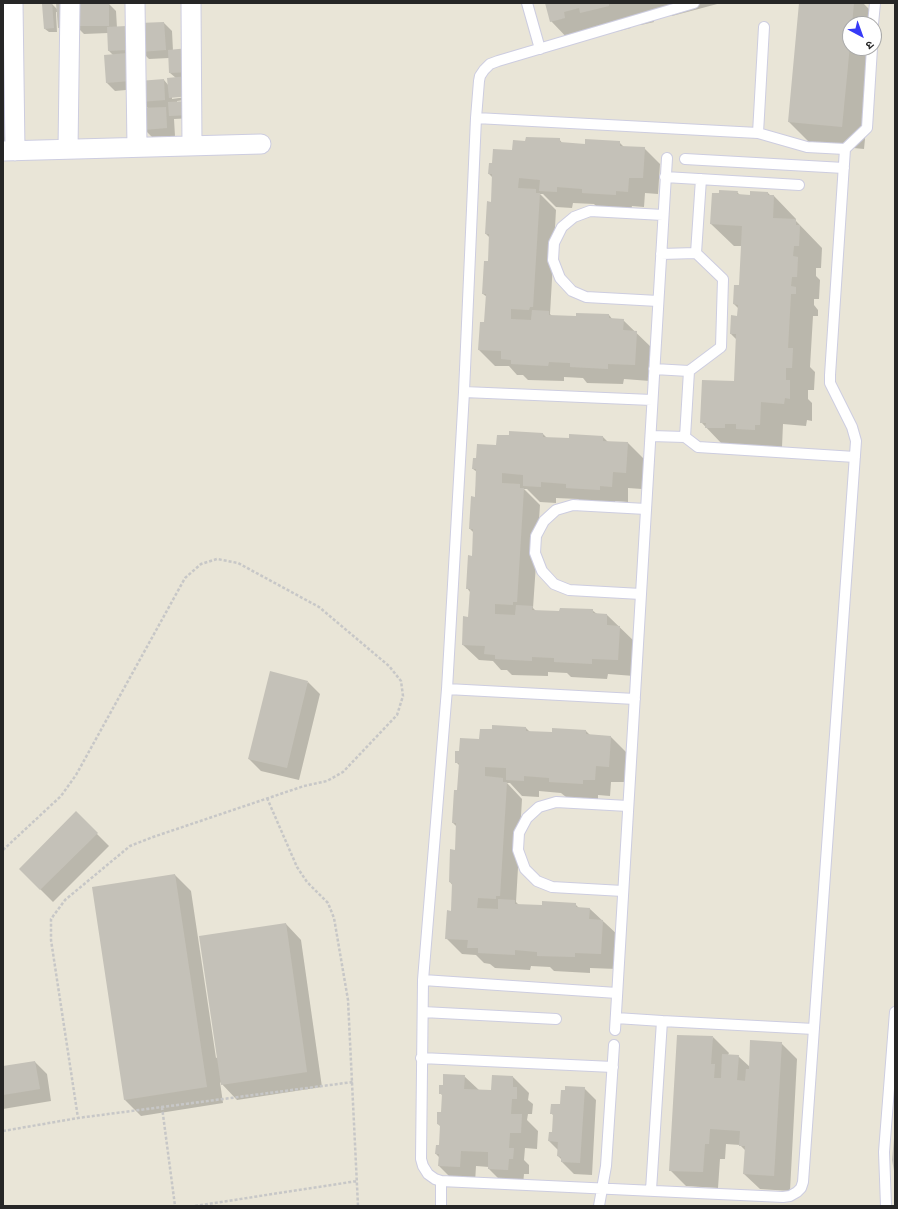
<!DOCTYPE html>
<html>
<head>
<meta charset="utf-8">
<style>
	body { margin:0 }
	#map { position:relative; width:898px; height:1209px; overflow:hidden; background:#e9e5d7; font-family:"Fira Sans","Noto Sans Devanagari",sans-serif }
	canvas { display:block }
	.frame { position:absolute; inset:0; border:4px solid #262626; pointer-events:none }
	.north { position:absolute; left:842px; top:16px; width:40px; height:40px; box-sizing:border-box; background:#fff; border:1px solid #a8a8a8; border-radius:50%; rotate:139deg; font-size:11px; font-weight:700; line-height:16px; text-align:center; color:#262626 }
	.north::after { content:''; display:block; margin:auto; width:14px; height:18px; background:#373bf7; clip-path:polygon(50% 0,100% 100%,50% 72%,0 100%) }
</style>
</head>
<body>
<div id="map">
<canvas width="898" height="1209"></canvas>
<div class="frame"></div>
<div class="north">उ</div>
</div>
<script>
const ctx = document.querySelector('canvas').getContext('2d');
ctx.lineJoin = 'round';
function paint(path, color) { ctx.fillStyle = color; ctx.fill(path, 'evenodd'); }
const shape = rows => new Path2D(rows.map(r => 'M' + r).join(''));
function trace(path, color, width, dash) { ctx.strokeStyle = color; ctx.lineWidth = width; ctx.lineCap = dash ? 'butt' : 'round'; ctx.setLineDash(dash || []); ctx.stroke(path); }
paint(shape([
	[108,3,116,11,117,28,130,31,137,89,115,91,107,83,113,55,109,51,108,33,84,34,76,26],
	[546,3,721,3,672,16,668,12,652,16,654,22,641,25,636,21,630,22,631,28,603,35,599,31,586,35,587,40,573,44,551,21],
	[800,3,863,3,877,17,874,47,874,24,850,24,850,48,874,48,864,149,811,144,789,122],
	[52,4,57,9,63,31,59,27,58,12,56,12,57,32,49,32,45,29],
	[164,23,172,31,173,51,197,57,172,97,172,99,193,96,193,99,177,101,177,103,193,118,174,119,175,136,152,137,144,129,149,109,141,102,164,80,169,86,176,78,170,73,169,58,149,59,141,51],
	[3,101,21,148,3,149],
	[559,139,563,144,586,145,619,142,624,147,644,148,660,164,658,194,645,193,644,207,632,206,631,210,599,209,594,204,573,203,572,208,556,207,543,194,540,194,556,210,550,314,552,316,577,317,609,315,613,320,623,320,652,348,650,381,624,379,623,384,587,383,583,378,564,377,564,381,528,380,523,375,517,375,509,366,495,366,479,350,485,323,487,297,483,294,489,262,490,238,486,234,492,203,493,178,489,174,493,164,526,142],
	[737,192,740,195,751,196,768,193,771,196,774,196,796,219,796,221,822,248,821,268,816,268,816,276,820,280,819,299,814,299,814,305,818,310,818,316,813,316,810,367,815,372,814,390,808,390,808,399,812,403,812,421,807,420,806,426,783,424,782,447,777,447,777,452,723,445,701,422,735,383,737,340,731,334,738,317,739,309,734,304,740,286,742,246,734,246,711,224],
	[543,434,547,438,569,439,603,437,608,442,628,443,644,459,642,489,628,488,628,502,615,501,615,505,583,503,578,499,556,498,556,503,540,502,527,489,524,489,540,505,533,608,536,611,560,612,592,610,597,614,607,615,636,643,634,676,608,674,607,679,571,677,567,673,548,672,548,676,512,675,507,670,501,670,493,661,479,660,463,645,469,618,470,592,467,588,473,557,474,533,470,529,475,498,477,472,473,469,477,459,497,446],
	[308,682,320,694,299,780,261,771,249,759],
	[526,728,530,732,553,733,586,731,591,736,611,737,627,753,625,782,611,782,610,796,598,795,598,799,566,797,561,793,539,791,539,797,522,796,510,783,507,783,522,799,516,902,519,905,543,906,575,904,579,908,590,909,619,936,617,969,590,968,590,973,554,971,550,967,531,966,530,970,495,968,490,964,484,963,476,955,462,954,446,938,452,912,453,886,450,882,456,851,457,827,453,823,458,791,460,766,456,762,480,740],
	[76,813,109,846,53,902,20,869],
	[175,875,191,891,216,1058,218,1057,286,924,301,940,322,1087,237,1100,220,1082,223,1103,141,1116,125,1100],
	[713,1037,729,1053,728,1055,738,1056,750,1067,781,1043,797,1059,790,1191,760,1189,744,1174,746,1151,740,1145,726,1144,725,1159,720,1159,718,1188,686,1186,670,1170],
	[35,1062,47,1074,51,1101,3,1109,3,1067],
	[464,1076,479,1090,492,1091,513,1077,529,1093,528,1100,533,1104,532,1114,528,1114,527,1120,538,1131,537,1149,525,1148,524,1160,529,1165,529,1174,524,1174,523,1185,504,1184,489,1169,489,1167,476,1166,475,1183,455,1182,439,1166,439,1157,436,1154,440,1146,441,1127,438,1124,442,1113,443,1096,440,1093],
	[584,1088,596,1100,592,1175,574,1174,562,1162,562,1160,558,1156,558,1150,549,1141,553,1133,554,1116,551,1113],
	[895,1135,895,1171,893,1160]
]), '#0003');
paint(shape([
	[52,3,54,28,44,29,42,4],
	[56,3,63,3,66,27,58,28],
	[75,3,109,3,109,26,75,26],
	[545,3,609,3,609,6,580,13,579,8,564,12,565,18,550,22],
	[799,3,854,3,852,24,850,24,850,45,842,127,788,122],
	[164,22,166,50,140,52,139,23],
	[126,26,127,50,108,51,107,27],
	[189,48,191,72,169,73,168,50],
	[128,53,130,81,106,83,104,55],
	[189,76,190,96,169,98,167,78],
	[164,79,165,100,140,102,139,81],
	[7,99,9,137,3,137,3,100],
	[189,101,190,115,169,116,168,102],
	[166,107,167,128,143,130,141,108],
	[526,137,560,138,560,142,585,144,585,139,620,141,620,146,645,147,643,178,629,178,628,192,616,191,616,195,582,193,582,189,557,187,557,192,539,191,540,180,519,178,518,188,536,189,536,193,540,193,533,307,530,307,529,310,511,309,511,319,531,320,532,310,549,311,549,315,576,316,576,313,609,314,609,318,624,319,623,330,637,331,635,365,608,364,608,369,570,367,570,363,549,362,548,366,511,364,511,360,501,359,501,351,478,350,480,322,484,322,486,294,482,294,484,261,488,261,489,234,485,234,487,201,491,202,492,174,488,174,489,163,492,163,493,149,512,150,513,140,525,141],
	[719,190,738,191,737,194,750,195,750,191,768,192,768,195,774,195,773,218,796,219,796,225,800,225,799,246,794,246,793,256,798,257,797,277,792,277,791,286,796,287,796,294,791,294,788,348,793,348,792,368,786,368,786,380,790,380,790,399,785,398,784,404,761,402,760,425,755,425,755,430,736,429,736,424,725,424,725,428,705,428,706,423,700,423,702,380,734,381,736,334,730,334,731,315,737,316,738,305,733,304,734,285,739,285,742,226,710,224,712,193,719,193],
	[509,431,543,433,543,437,569,438,569,434,603,436,603,441,628,442,626,473,613,472,612,487,600,486,600,490,566,488,566,484,541,482,541,487,523,486,523,475,502,473,502,483,520,484,520,488,524,488,517,602,513,602,513,605,495,604,495,614,515,615,516,605,533,606,532,610,559,611,560,608,593,609,593,613,607,614,607,625,620,626,618,660,592,659,592,664,554,662,554,658,532,657,532,661,495,659,495,655,484,654,485,646,462,645,463,616,468,617,470,589,466,589,468,555,472,556,473,529,469,529,471,496,475,497,476,469,472,469,473,458,476,458,477,444,496,445,497,435,509,435],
	[270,671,308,681,287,768,248,759],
	[492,725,526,727,526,731,552,732,552,728,586,730,586,734,611,736,609,767,596,766,595,780,583,780,583,784,549,782,549,778,524,776,524,781,506,780,506,768,485,767,485,776,503,778,503,782,507,782,500,896,496,896,496,899,478,898,477,908,498,909,498,899,515,900,515,904,542,905,542,901,576,903,576,907,590,908,589,919,603,920,601,954,575,953,575,957,537,956,537,952,515,950,515,955,478,953,478,948,467,948,468,940,445,939,447,910,451,911,452,883,449,882,450,849,455,850,456,823,452,823,454,790,457,790,459,763,455,763,455,751,459,751,460,738,479,739,480,729,492,729],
	[76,811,98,833,40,890,19,869],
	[175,874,207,1087,124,1100,92,887],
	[286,923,307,1072,221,1085,199,936],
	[677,1035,713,1036,711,1064,715,1064,714,1078,721,1078,722,1054,739,1055,737,1080,745,1081,746,1069,749,1069,750,1040,782,1042,774,1176,743,1174,745,1146,739,1146,740,1131,710,1129,709,1144,705,1144,703,1172,669,1171],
	[35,1061,40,1089,3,1095,3,1066],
	[443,1074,465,1075,464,1089,491,1090,492,1075,513,1076,513,1087,517,1087,517,1099,512,1099,511,1114,522,1114,521,1133,510,1133,509,1148,514,1148,513,1159,509,1159,508,1170,488,1169,488,1152,461,1151,460,1167,438,1166,439,1154,435,1154,436,1145,439,1145,440,1125,437,1124,437,1112,441,1112,442,1094,439,1094,439,1085,443,1085],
	[565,1086,585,1087,580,1163,561,1162,561,1157,557,1156,558,1142,548,1141,549,1132,552,1132,553,1114,550,1114,551,1104,560,1104,561,1090,565,1090],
	[894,1138,895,1138,894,1171,892,1160]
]), '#c4c1b8');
const lane = shape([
	[527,3,540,49],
	[873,24,875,3],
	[476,118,758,133,807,147,845,149],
	[758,133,764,27],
	[685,159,844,168],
	[665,177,799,185],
	[661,254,696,253],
	[658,301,586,297,572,291,560,278,553,260,554,243,562,227,574,217,590,211,663,215],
	[654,369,689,371],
	[464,392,652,400],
	[651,436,685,437,698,447,855,457],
	[685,437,689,371,721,347,723,279,696,253,701,179],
	[641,594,569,590,554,584,542,571,535,553,536,536,544,521,556,510,573,505,646,509],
	[447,689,635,699],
	[623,891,552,887,537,881,525,869,518,850,519,833,527,818,539,807,556,802,628,806],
	[423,980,617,993],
	[423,1012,556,1019],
	[616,1018,662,1021],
	[615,1030,667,158],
	[421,1058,613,1067],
	[441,1181,783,1197,790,1196,797,1192,801,1188,803,1182,856,441,852,427,830,383,830,375,845,149,867,128,872,48],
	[651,1190,662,1021,814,1029],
	[441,1206,441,1181,435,1179,428,1174,423,1166,421,1159,423,980,447,689,464,392,476,118,479,81,480,76,484,70,490,64,498,61,694,3],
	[599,1206,606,1166,614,1045],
	[886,1206,884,1152,895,1012]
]);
const street = shape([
	[13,3,15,151],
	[135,3,137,147],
	[191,3,192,146],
	[68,149,70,3],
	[3,151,261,144]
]);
trace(lane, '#cdcde0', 12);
trace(street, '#cdcde0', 21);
trace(shape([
	[267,798,297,867,307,882,328,903,334,918,348,1000,358,1206],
	[3,850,61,796,76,775,185,578,201,564,217,559,238,563,319,607,389,666,401,681,403,696,397,715,343,772,327,781,304,786,153,837,130,846,65,900,51,919,51,940,78,1118],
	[162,1107,175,1206],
	[3,1131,78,1118,353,1082],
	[195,1206,357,1181]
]), '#c7c7c7', 2.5, [3, 2]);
trace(lane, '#fff', 10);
trace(street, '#fff', 19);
</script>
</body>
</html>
